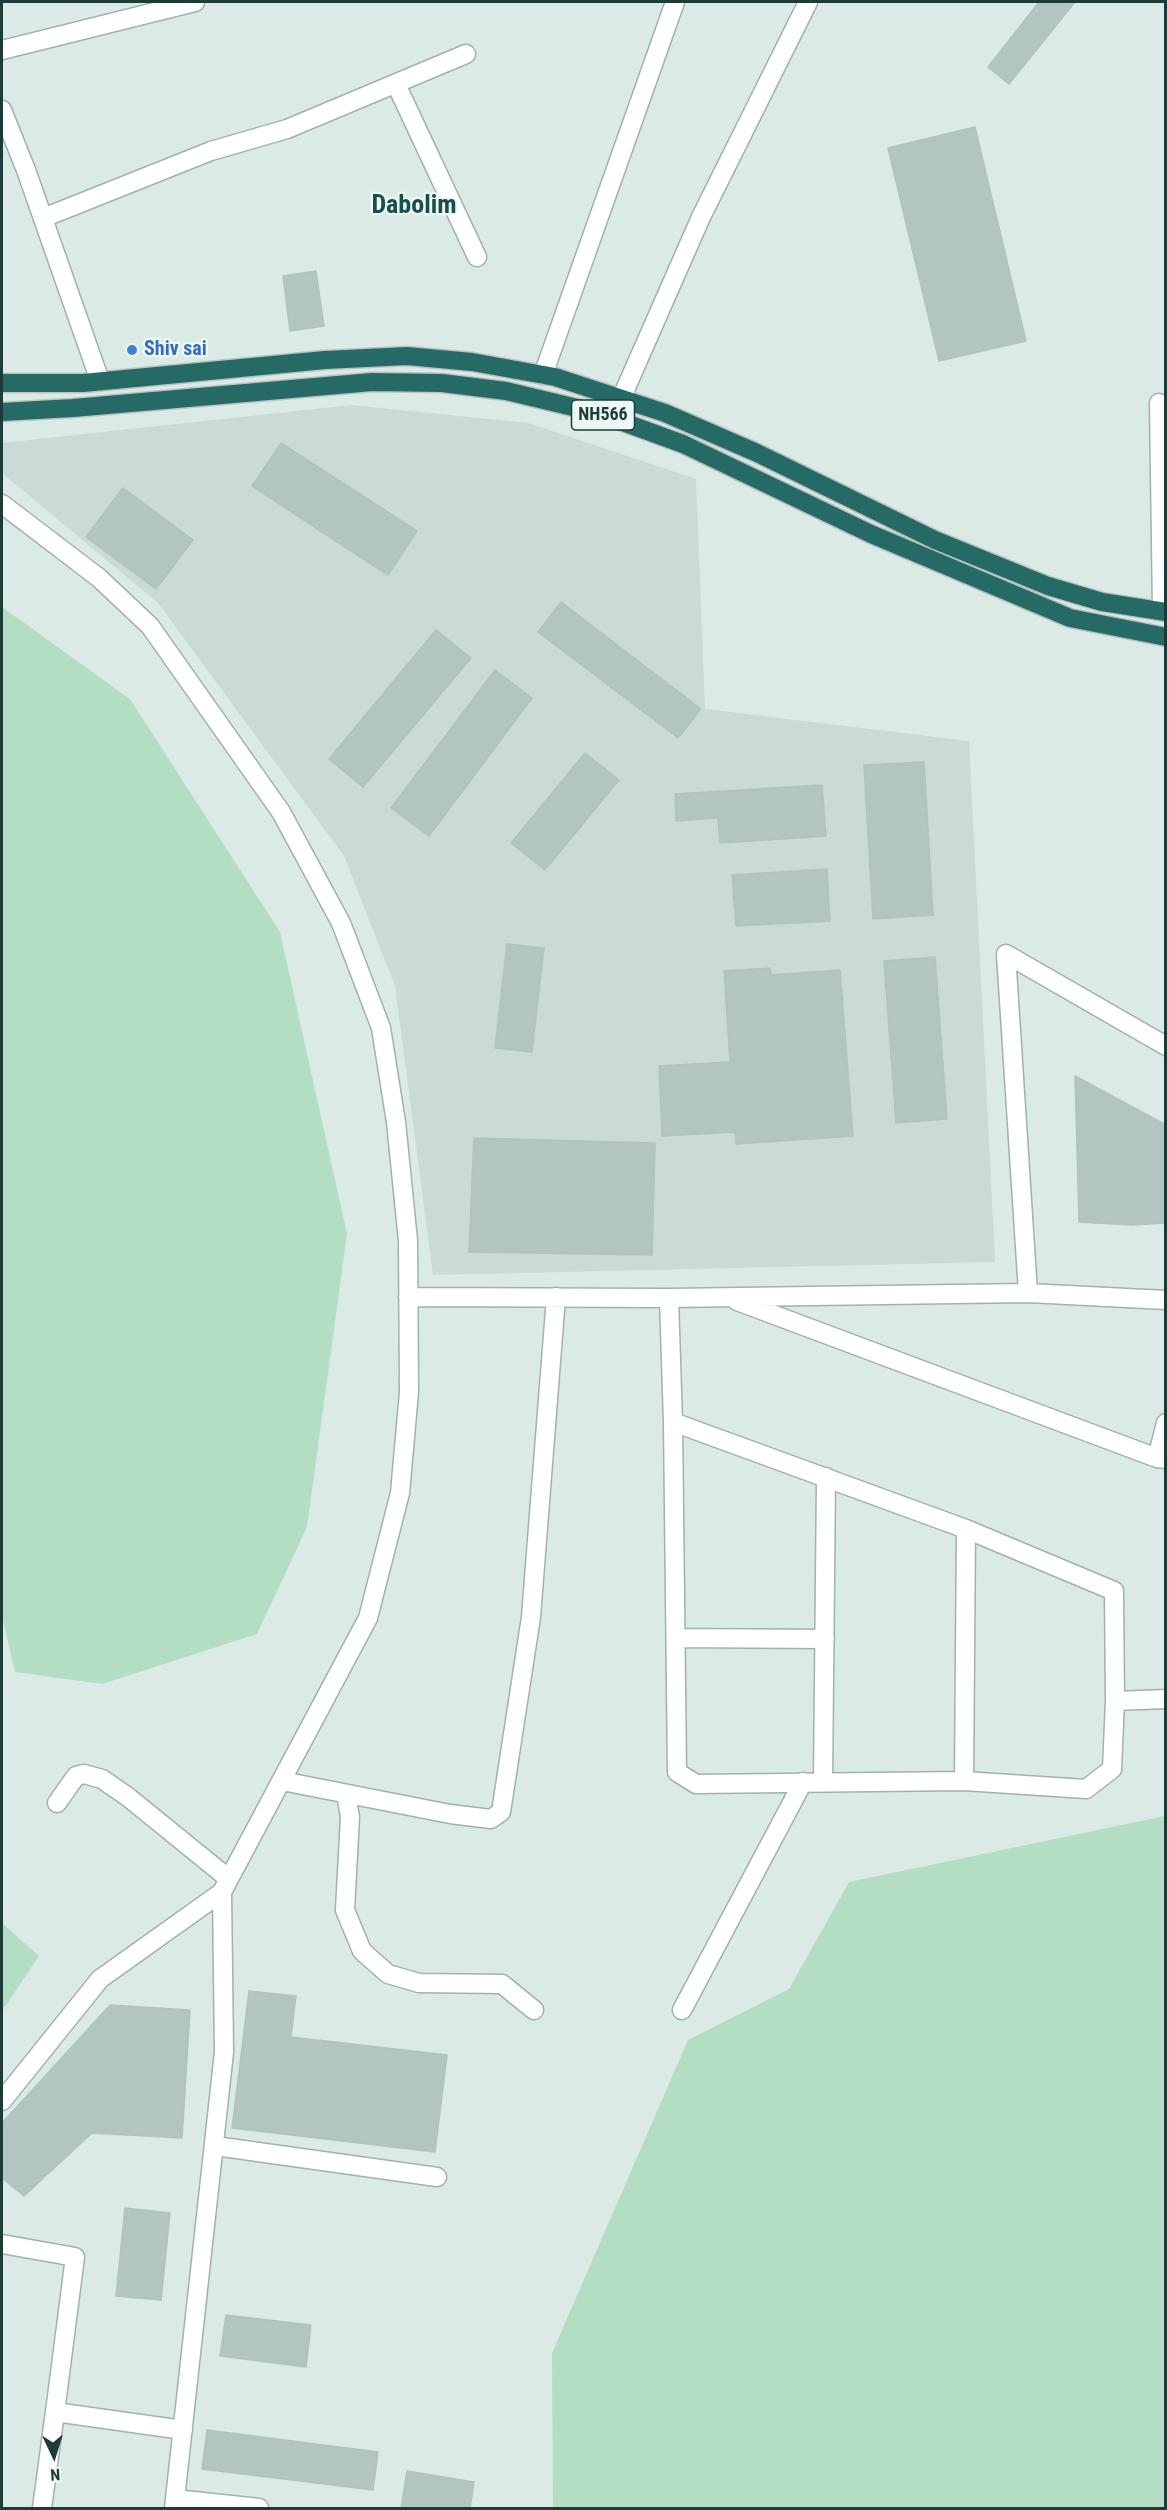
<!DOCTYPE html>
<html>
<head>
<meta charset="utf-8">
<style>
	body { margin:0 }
	#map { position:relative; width:1167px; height:2510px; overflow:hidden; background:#dceae6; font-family:"Roboto Condensed",sans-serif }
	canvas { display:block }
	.frame { position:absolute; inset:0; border:3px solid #1d3b37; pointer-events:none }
	.north { position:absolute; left:24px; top:2426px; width:60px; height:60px; -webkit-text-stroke:4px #edf7f3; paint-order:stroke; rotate:176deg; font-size:16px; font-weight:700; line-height:24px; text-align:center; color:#1d3b37 }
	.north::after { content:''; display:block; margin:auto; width:21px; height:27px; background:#1d3b37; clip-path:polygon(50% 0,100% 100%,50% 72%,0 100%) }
</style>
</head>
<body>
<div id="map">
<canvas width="1167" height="2510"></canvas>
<div class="frame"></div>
<div class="north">N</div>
</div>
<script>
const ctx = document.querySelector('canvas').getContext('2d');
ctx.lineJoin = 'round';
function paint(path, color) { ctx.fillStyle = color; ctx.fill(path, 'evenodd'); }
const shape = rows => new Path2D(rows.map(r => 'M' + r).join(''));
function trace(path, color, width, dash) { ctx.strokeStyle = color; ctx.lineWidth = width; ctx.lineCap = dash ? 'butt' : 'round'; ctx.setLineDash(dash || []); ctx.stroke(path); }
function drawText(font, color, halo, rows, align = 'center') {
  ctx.font = font + ' "Roboto Condensed",sans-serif'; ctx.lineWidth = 4.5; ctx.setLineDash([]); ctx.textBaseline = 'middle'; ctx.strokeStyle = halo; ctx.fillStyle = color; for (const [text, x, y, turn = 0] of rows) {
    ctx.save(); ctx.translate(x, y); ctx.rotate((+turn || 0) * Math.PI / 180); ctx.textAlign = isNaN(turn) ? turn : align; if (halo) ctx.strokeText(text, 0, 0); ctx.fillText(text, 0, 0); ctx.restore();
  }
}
paint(shape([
	[351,405,528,423,696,479,705,709,969,741,995,1262,433,1275,395,986,344,856,158,603,2,473,2,443]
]), '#cbdad5');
paint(shape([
	[2,607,130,699,280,932,347,1234,307,1527,257,1634,102,1684,15,1672,2,1616],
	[1165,1816,1165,2508,553,2508,552,2353,688,2040,789,1989,849,1882],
	[2,1923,39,1956,2,2011]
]), '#b3dec4');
const building = shape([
	[1039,2,1075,2,1009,84,988,67,1039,2],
	[975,127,1026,341,939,361,888,148,975,127],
	[316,271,324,326,290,331,283,276,316,271],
	[281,443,417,531,388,575,252,486,281,443],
	[123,488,193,540,156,589,86,537,123,488],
	[561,602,701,709,678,738,538,632,561,602],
	[436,630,471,658,363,787,329,759,436,630],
	[495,670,532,698,429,836,391,808,495,670],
	[585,753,619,780,545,870,511,843,585,753],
	[924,762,933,915,873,919,864,765,924,762],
	[822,785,826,836,720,843,718,818,676,821,675,794,822,785],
	[827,869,830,921,736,926,732,875,827,869],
	[507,944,544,948,532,1052,495,1048,507,944],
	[935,957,947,1119,896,1123,884,961,935,957],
	[770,968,771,975,840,970,853,1136,736,1144,735,1132,662,1136,659,1066,730,1062,724,971,770,968],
	[1075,1076,1166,1125,1166,1223,1132,1225,1079,1222,1075,1076],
	[474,1138,655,1143,652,1255,469,1252,474,1138],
	[249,1991,296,1996,291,2037,447,2055,435,2152,232,2128,249,1991],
	[110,2005,190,2010,182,2138,92,2133,24,2196,2,2178,2,2123,110,2005],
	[125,2208,170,2213,161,2300,116,2296,125,2208],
	[226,2315,311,2325,306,2367,220,2356,226,2315],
	[207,2430,378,2452,373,2490,202,2469,207,2430],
	[407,2471,474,2482,470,2508,401,2508,407,2471]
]);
paint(building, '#b2c5bf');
trace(building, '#afc4be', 1.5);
const minor = shape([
	[2,50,195,2],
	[396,84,477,257],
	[2,110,26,170,100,381],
	[43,218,211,151,287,129,466,54],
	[543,375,675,2],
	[621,399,701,217,808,2],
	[1159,403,1162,611],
	[2,504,99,578,150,626,281,812,341,923,381,1028,396,1122,408,1241,409,1392,400,1493,368,1618,222,1892,224,2052,174,2508],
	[1028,1293,1006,954,1166,1046],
	[408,1297,669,1298,1028,1293,1166,1300],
	[669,1298,673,1422,677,1772,696,1784,964,1781,1086,1789,1112,1769,1115,1701,1114,1591,966,1529,673,1422],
	[737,1301,1157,1458,1166,1459],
	[1157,1458,1166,1423],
	[676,1638,825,1639],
	[1115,1701,1166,1699],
	[282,1781,450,1814,491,1819,501,1812,531,1617,556,1297],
	[964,1781,966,1529],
	[823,1782,826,1477],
	[346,1794,350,1817,345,1910,362,1951,388,1974,419,1983,502,1984,534,2010],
	[57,1803,76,1776,84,1774,102,1779,128,1797,229,1879],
	[682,2010,803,1782],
	[2,2101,100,1979,222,1892],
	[215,2146,437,2177],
	[2,2244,75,2257,55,2412,183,2430],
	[175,2499,259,2508],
	[42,2508,55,2412]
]);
const highway = shape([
	[2,383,83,383,325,360,407,356,472,362,555,377,665,413,757,453,935,540,1048,586,1102,602,1166,612],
	[2,412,73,408,372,382,442,383,506,391,598,413,683,444,871,534,1070,618,1166,637]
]);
trace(minor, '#9fb2ae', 21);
trace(highway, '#bbc4c3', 21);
trace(minor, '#fff', 18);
trace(highway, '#266a65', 18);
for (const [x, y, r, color] of [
	[132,350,6,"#3f7fe0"]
]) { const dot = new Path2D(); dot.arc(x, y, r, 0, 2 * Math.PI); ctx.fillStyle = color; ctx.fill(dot); trace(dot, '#edf7f3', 2); }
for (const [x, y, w] of [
	[603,415,63]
]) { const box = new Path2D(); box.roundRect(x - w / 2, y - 15, w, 30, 4.5); ctx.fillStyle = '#edf7f3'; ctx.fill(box); trace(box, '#1d3b37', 1.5); }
drawText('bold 18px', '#1d3b37', null, [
	["NH566",603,415]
]);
drawText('bold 20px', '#366cbe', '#edf7f3', [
	["Shiv sai",144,350]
], 'left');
drawText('bold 26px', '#174f49', '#edf7f3', [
	["Dabolim",414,206]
]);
</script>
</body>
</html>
